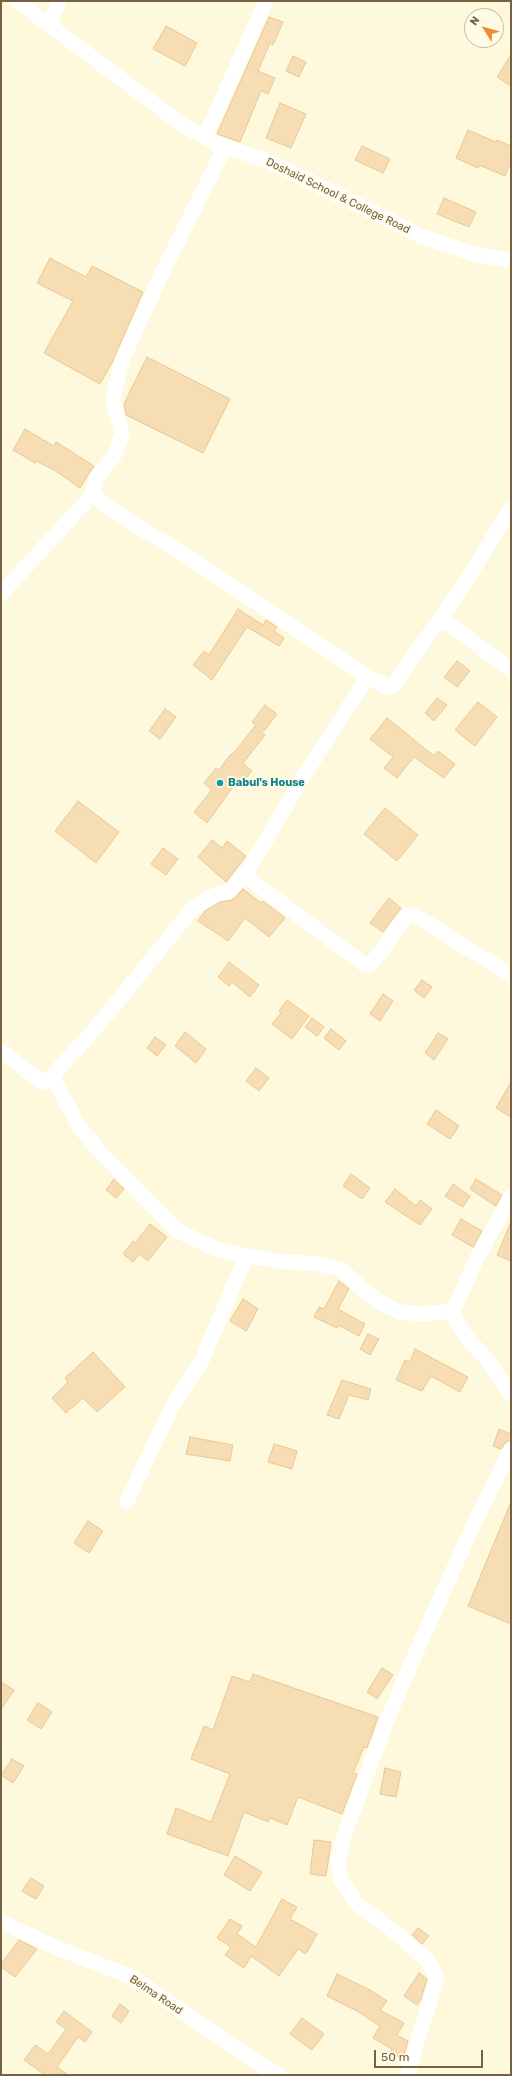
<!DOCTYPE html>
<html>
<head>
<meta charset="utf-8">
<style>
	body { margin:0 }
	#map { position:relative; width:512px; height:2076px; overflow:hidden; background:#fef9dd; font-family:Rubik,sans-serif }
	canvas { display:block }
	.frame { position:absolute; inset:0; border:2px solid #766144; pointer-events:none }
	.north { position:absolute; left:464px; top:8px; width:40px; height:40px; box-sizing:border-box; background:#fffbe6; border:1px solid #c8bda5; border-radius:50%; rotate:307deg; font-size:11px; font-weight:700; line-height:16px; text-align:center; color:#766144 }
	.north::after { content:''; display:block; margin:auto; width:14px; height:18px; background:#f48b37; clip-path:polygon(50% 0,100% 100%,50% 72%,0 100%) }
	.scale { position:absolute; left:374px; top:2050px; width:109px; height:18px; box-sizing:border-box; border:2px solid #766144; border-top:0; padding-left:5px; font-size:12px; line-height:14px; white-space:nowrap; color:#766144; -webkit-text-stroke:3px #fffbe6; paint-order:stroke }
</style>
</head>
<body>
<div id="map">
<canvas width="512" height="2076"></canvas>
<div class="frame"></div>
<div class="north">N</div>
<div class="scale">50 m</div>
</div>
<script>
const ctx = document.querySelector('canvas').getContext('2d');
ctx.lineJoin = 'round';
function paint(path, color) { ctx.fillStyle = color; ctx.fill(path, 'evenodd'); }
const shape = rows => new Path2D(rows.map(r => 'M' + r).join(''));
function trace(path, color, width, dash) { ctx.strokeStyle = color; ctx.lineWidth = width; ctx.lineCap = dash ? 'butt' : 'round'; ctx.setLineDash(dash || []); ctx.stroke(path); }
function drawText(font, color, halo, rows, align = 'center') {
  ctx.font = font + ' Rubik,sans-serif'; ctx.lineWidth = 3.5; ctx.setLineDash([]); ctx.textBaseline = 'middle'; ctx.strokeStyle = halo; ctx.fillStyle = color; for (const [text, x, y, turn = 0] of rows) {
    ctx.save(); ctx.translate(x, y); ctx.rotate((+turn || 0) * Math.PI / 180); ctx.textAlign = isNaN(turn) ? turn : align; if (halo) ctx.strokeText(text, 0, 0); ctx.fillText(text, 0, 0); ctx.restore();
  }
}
const building = shape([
	[269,17,283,22,273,45,270,43,258,71,275,78,268,94,261,91,240,142,217,134,269,17],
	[166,26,197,43,185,66,153,49,166,26],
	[511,55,511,86,497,77,511,55],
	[293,56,306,62,299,77,286,71,293,56],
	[280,103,306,114,291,148,266,138,280,103],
	[468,130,496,142,497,140,511,146,511,161,505,176,479,165,478,168,456,158,468,130],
	[362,146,390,159,383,173,355,160,362,146],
	[444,198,476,212,469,227,437,214,444,198],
	[50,258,86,277,92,266,143,292,113,361,100,384,44,353,73,301,37,283,50,258],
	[147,357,230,399,203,453,126,415,124,404,147,357],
	[25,429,54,446,56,442,94,466,80,488,54,470,36,461,35,463,13,450,25,429],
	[238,609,263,625,266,620,277,627,274,631,284,638,279,646,247,627,212,680,193,665,204,651,209,655,238,609],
	[457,661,470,671,457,687,444,677,457,661],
	[437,698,447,705,434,721,425,713,437,698],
	[478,702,497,717,475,746,455,730,478,702],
	[265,705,277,714,264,731,252,722,265,705],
	[165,709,176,717,160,739,149,731,165,709],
	[387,718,434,756,438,751,455,764,444,778,414,757,397,778,384,768,393,757,370,739,387,718],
	[255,726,265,735,243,763,252,771,242,783,238,780,207,823,194,812,212,790,204,783,216,768,219,770,231,754,232,755,255,726],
	[78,801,119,832,96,863,55,831,78,801],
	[385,808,418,835,397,861,364,834,385,808],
	[212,840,222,848,227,841,246,856,226,882,198,857,212,840],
	[163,848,178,859,166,875,151,864,163,848],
	[243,889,261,903,263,901,285,918,269,937,245,918,228,941,198,921,205,911,220,902,232,900,243,889],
	[389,898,401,908,383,932,370,923,389,898],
	[229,962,259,985,250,997,232,982,229,986,218,977,229,962],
	[422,980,432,987,424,998,414,990,422,980],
	[383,994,393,1001,380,1021,370,1014,383,994],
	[287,1000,309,1016,292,1039,272,1024,281,1013,279,1011,287,1000],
	[312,1018,324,1027,317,1036,305,1027,312,1018],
	[331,1029,346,1041,339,1050,324,1038,331,1029],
	[185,1032,206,1049,196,1063,175,1046,185,1032],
	[438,1033,448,1039,434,1060,425,1053,438,1033],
	[155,1037,166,1045,157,1056,147,1048,155,1037],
	[256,1068,269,1078,259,1091,246,1081,256,1068],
	[511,1082,511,1117,496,1108,511,1082],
	[436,1110,459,1126,450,1139,427,1124,436,1110],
	[351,1174,370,1188,362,1199,343,1186,351,1174],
	[114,1179,124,1189,116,1198,106,1190,114,1179],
	[476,1179,502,1195,496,1206,470,1189,476,1179],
	[453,1184,470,1196,463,1207,445,1196,453,1184],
	[395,1189,416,1206,420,1200,432,1209,420,1225,385,1202,395,1189],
	[461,1219,482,1231,473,1247,452,1235,461,1219],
	[511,1222,511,1261,497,1255,511,1222],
	[150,1224,167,1237,148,1261,139,1254,133,1262,123,1254,133,1241,135,1243,150,1224],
	[339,1281,349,1289,338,1309,365,1324,359,1336,338,1325,337,1328,314,1317,319,1307,324,1309,339,1281],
	[243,1299,258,1309,246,1331,230,1321,243,1299],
	[368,1334,379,1339,370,1355,360,1349,368,1334],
	[415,1349,468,1377,460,1392,431,1376,422,1391,396,1380,405,1360,410,1362,415,1349],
	[93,1352,125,1387,97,1412,83,1398,66,1413,52,1398,68,1382,65,1378,93,1352],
	[342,1380,371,1389,368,1400,349,1395,339,1419,327,1415,342,1380],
	[499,1429,511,1434,511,1440,506,1442,501,1449,493,1446,499,1429],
	[190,1437,233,1445,230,1461,186,1454,190,1437],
	[274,1444,297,1451,292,1469,268,1462,274,1444],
	[511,1502,511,1624,468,1606,511,1502],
	[88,1521,103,1531,89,1553,74,1543,88,1521],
	[382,1668,393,1675,377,1699,367,1692,382,1668],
	[253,1674,378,1717,367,1748,364,1747,353,1773,357,1774,342,1814,298,1797,287,1825,270,1818,268,1822,244,1812,228,1856,167,1834,176,1808,211,1822,230,1774,191,1759,204,1726,213,1730,232,1676,250,1682,253,1674],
	[1,1682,14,1690,1,1710,1,1682],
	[38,1703,52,1712,41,1729,27,1720,38,1703],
	[12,1759,24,1766,13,1783,1,1775,12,1759],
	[385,1768,401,1772,396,1797,380,1794,385,1768],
	[314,1840,331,1842,326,1876,310,1874,314,1840],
	[235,1856,262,1872,250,1891,224,1875,235,1856],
	[31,1878,44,1886,36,1899,22,1891,31,1878],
	[282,1899,297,1907,290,1919,317,1934,306,1954,298,1949,279,1976,251,1956,244,1968,225,1955,231,1947,217,1938,230,1919,242,1926,237,1934,256,1947,282,1899],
	[418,1928,429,1936,422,1944,412,1935,418,1928],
	[19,1940,37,1949,15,1977,1,1967,1,1964,19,1940],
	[419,1973,427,1979,421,1999,417,2005,404,1996,419,1973],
	[337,1974,370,1990,387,2001,380,2010,404,2023,397,2035,408,2041,403,2059,390,2052,392,2049,373,2038,380,2026,357,2011,327,1996,337,1974],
	[120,2004,129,2011,121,2023,112,2016,120,2004],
	[64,2011,92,2032,85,2042,78,2037,57,2067,68,2075,45,2075,24,2060,35,2045,48,2054,66,2029,56,2022,64,2011],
	[302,2018,324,2034,312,2050,290,2034,302,2018]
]);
paint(building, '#f6ddb3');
trace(building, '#eac792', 1);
trace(shape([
	[17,1,181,124,215,143,271,162,421,236,477,255,511,260],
	[49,25,59,1],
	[205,137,266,1],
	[225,147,163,271,122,360,113,399,122,434,114,456,96,478,93,494,112,510,196,562,368,677],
	[1,594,93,494],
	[441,618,511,670],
	[244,875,365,965,369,965,381,952,402,921,408,915,414,915,511,975],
	[1,1051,43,1083,52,1076,95,1029,193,908,217,894,230,891,249,869,304,775,368,677,388,687,392,687,462,587,511,509],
	[52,1076,78,1125,99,1151,178,1231,218,1250,276,1261,321,1264,342,1270,366,1292,381,1303,400,1312,421,1314,453,1311],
	[511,1196,476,1260,453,1311,458,1324,467,1338,485,1357,511,1394],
	[127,1501,171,1409,203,1358,246,1256],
	[1,1922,57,1948,132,1977,264,2067,280,2075],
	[407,2075,437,1978,428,1961,396,1933,355,1902,341,1879,338,1860,345,1833,387,1720,416,1652,478,1515,511,1449]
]), '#fff', 15);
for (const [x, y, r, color] of [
	[220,783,4,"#0f9aa8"]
]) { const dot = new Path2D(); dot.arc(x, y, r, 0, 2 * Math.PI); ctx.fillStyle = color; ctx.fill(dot); trace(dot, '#fffbe6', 1.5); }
drawText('11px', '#766144', '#fffbe6', [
	["Doshaid School & College Road",338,196,26],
	["Belma Road",156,1995,34]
]);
drawText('bold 11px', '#0d838f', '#fffbe6', [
	["Babul's House",228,783]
], 'left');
</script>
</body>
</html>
